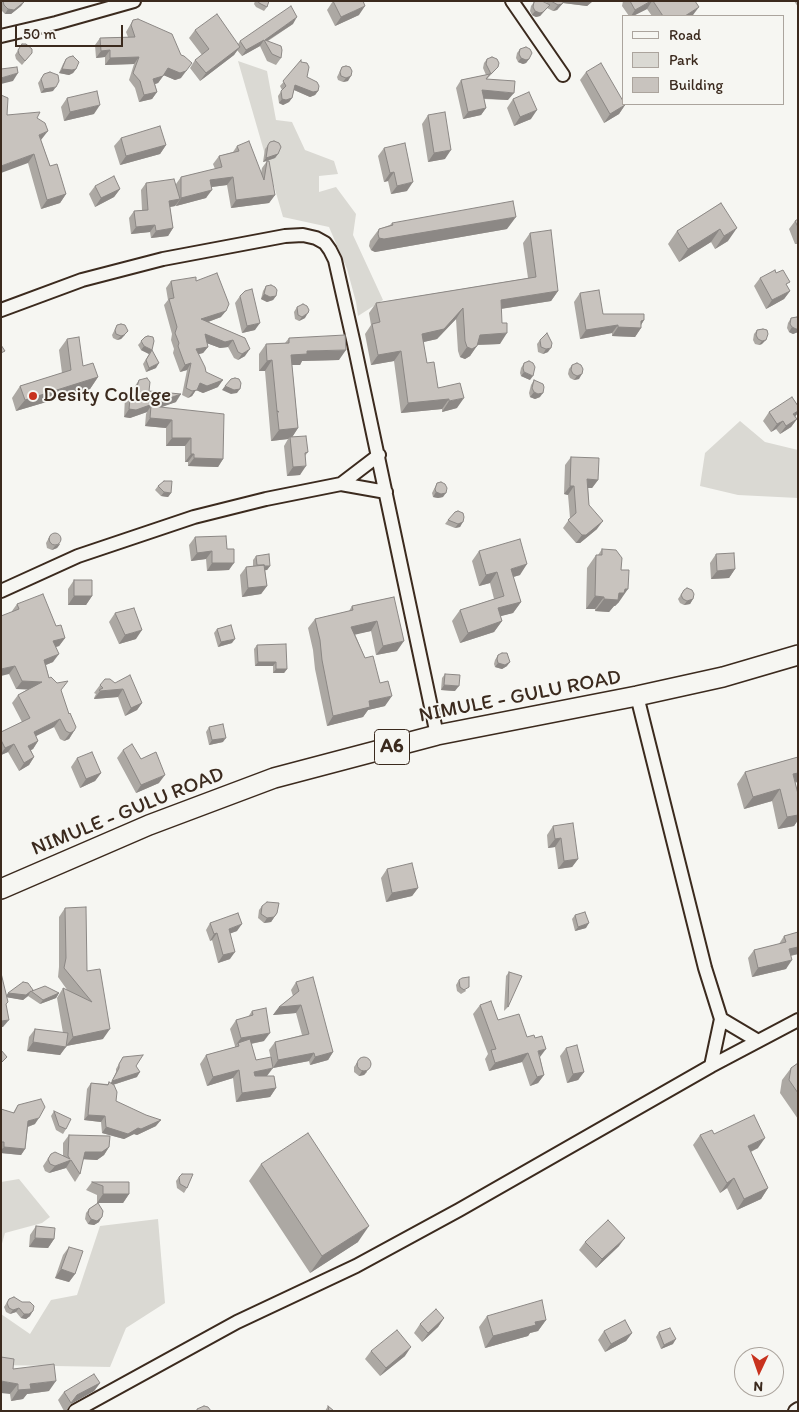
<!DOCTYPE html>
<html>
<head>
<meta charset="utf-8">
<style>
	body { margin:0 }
	#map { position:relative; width:799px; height:1412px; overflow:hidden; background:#f6f6f2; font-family:Itim,sans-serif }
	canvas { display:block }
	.frame { position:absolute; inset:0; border:2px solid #3b2a1e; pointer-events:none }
	.legend { position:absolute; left:622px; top:15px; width:162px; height:90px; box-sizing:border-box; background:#f6f6f2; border:1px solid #aba49d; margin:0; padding:6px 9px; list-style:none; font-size:15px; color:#3b2a1e }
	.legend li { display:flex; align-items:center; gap:10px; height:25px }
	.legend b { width:25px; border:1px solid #aba49d }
	.north { position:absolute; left:734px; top:1347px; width:50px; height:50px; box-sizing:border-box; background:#f6f6f2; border:1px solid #aba49d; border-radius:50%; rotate:183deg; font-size:14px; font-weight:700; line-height:20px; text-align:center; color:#3b2a1e }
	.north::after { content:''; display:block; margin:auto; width:18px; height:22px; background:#c8321e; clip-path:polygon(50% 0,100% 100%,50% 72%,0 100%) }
	.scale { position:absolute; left:15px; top:25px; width:108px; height:22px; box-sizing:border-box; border:2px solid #3b2a1e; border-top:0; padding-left:6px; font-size:15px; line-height:18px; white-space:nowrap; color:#3b2a1e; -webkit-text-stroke:4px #f6f6f2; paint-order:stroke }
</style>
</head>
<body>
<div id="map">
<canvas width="799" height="1412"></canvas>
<div class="frame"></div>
<ul class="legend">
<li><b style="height:6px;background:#f6f6f2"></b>Road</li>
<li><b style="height:14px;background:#dad9d3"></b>Park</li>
<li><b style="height:14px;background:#c8c3be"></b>Building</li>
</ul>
<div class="north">N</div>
<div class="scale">50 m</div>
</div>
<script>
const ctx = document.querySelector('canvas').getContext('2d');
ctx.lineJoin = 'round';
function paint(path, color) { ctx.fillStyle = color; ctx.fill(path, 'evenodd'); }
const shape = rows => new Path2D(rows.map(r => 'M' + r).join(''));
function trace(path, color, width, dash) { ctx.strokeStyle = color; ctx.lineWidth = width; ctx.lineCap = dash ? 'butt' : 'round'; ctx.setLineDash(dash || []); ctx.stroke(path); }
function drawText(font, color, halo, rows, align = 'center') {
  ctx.font = font + ' Itim,sans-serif'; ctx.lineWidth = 4; ctx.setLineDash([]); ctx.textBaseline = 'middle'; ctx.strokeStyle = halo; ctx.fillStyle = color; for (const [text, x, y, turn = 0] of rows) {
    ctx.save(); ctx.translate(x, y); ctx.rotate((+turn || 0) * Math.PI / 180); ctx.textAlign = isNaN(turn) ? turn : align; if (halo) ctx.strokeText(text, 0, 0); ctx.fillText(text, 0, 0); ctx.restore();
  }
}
paint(shape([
	[238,61,267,71,276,120,292,122,305,150,334,161,338,174,319,176,319,192,336,187,356,214,353,235,383,300,358,316,356,302,347,269,329,227,283,217],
	[740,421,765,442,798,450,798,498,738,495,700,486,705,453],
	[19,1179,50,1217,42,1223,5,1233,1,1247,1,1182],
	[158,1219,165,1303,126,1328,110,1367,1,1365,1,1314,30,1334,51,1300,77,1295,100,1226]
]), '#dad9d3');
const street = shape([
	[512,1,563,75],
	[1,36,56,23,134,1],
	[1,310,82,280,163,259,285,236,303,235,316,238,325,243,330,250,335,260,354,344,437,735],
	[341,484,379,455],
	[1,591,78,556,194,517,266,499,341,484,386,492],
	[637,696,705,968,721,1019,711,1066],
	[721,1019,758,1041],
	[75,1411,237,1322,356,1266,459,1210,711,1066,798,1020],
	[795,1411,798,1409]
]);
const primary = shape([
	[1,889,149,825,274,778,437,735,637,696,723,677,798,655]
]);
trace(street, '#3b2a1e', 16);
trace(primary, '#3b2a1e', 22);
trace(street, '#f6f6f2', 12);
trace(primary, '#f6f6f2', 19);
paint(shape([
	[2,1,24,1,24,2,21,6,11,14,5,14,1,10],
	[255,1,269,1,267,7,264,11,256,7,254,4],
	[333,1,359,15,335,26,327,10],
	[547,1,593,1,587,6,563,3,557,10,553,11,547,8,540,16,536,17,532,15,530,11,531,6,534,2,546,3],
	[623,1,695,1,693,15,691,16,652,16,647,9,633,16,629,16,622,6],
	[794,1,798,1,798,7],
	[133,20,181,78,175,80,164,75,158,83,155,84,157,92,152,99,139,102,135,88,129,80,134,64,105,65,105,57,96,58,95,45,100,38,128,37,126,32],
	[293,24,268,41,281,58,276,65,267,61,260,46,242,56,237,50,234,55,200,81,190,68,195,60,202,55,189,38,195,30,238,44,240,41],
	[22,44,32,53,22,65,16,59,15,55],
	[520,49,529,59,526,63,523,64,518,62,516,58,517,53],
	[66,59,76,69,73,73,69,75,59,73,63,64],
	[487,59,498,67,487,79,508,100,484,99,486,108,481,115,463,119,456,88,461,80,486,75,483,68,484,63],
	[301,62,307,77,318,91,315,95,310,97,294,90,292,98,289,102,283,105,279,103,278,96,282,90,280,86],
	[342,67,348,81,343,82,338,80,337,77],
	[586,72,625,105,619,114,604,123,580,80],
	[44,74,53,91,41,93,38,83],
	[67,98,94,114,64,121,61,107],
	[513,99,531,119,514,126,507,108],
	[7,115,37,118,41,140,50,166,66,194,60,203,41,209,28,163],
	[428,115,445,159,428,162,422,124],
	[121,138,166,145,160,154,120,165,114,146],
	[268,145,278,154,275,158,267,161,275,195,269,203,231,208,227,185,211,187,206,198,176,206,176,205,175,206,170,207,173,228,168,236,151,238,150,232,131,234,129,218,134,211,142,210,141,190,146,183,176,184,181,177,215,169,213,164,219,156,233,152,237,146,261,173,262,168,267,161,263,162,265,149],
	[384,148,407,191,391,194,388,181,384,182,378,156],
	[95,186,120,189,114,197,95,207,89,194],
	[721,203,728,241,715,249,711,242,679,262,668,244,677,231],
	[798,219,798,244,795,244,789,229,795,221],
	[392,223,507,229,375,252,371,250,369,246,370,241,379,229,390,225],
	[530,233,558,291,551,301,501,309,500,344,477,345,470,356,465,359,460,357,458,351,456,319,437,339,423,342,427,363,438,388,457,408,442,412,442,409,401,413,394,361,371,365,365,334,371,325,369,313,376,303,528,278,523,243],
	[776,273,787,286,790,291,784,299,766,309,754,286,760,278],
	[171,281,196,281,221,317,208,322,245,338,245,356,238,360,234,358,228,347,220,348,207,343,208,347,203,353,198,354,206,372,218,387,203,393,196,390,192,396,188,398,182,395,187,370,180,372,173,353,174,349,171,340,172,334,164,305,168,300,166,288],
	[266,286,276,296,273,300,267,302,261,299,263,291],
	[580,293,603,314,644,320,641,325,641,328,635,337,612,336,612,333,580,339,574,302],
	[240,296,255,330,242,333,235,303],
	[297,307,305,318,299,321,295,319,294,312],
	[798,317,798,332,793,334,789,332,787,328,788,323,791,318],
	[117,325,125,335,121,339,117,340,113,338,112,335],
	[763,329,762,344,759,345,755,344,753,340,754,334,757,330],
	[145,337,152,350,156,368,146,372,143,364,149,354,141,350,138,345],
	[289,338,339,360,302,361,300,365,292,365,298,428,292,437,308,452,305,456,300,475,287,476,284,446,288,439,271,441,265,371,259,371,259,354,266,344,285,343],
	[67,339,83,366,98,377,90,389,16,411,12,398,20,386,62,373,59,350],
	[540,340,548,352,543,354,538,352,537,344],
	[524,363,530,380,521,376,520,373,521,368],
	[572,365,579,379,574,380,570,378,568,374,569,369],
	[139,380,149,391,176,402,160,407,223,459,218,467,188,466,188,462,185,462,185,446,166,446,166,428,145,426,146,414,147,412,130,418,124,417,125,397,131,389,133,389],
	[534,380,540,397,535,399,530,397,529,393,531,385],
	[769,412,795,416,797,419,791,427,780,434,776,429,771,432,763,421],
	[571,457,598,480,592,488,588,488,589,505,597,529,580,543,576,543,563,528,570,518,568,495,564,494,565,465],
	[437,483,443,497,438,498,433,497,432,493],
	[158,486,171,493,168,497,161,496,155,490],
	[464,517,460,527,455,528,445,524,448,520],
	[51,534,60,544,57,548,52,550,47,548,46,543],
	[195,537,227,549,229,570,207,571,206,559,191,561,189,545],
	[602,549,619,602,615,606,614,606,609,612,595,611,595,609,586,609,587,568,596,555,598,555],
	[479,551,520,575,513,577,521,602,513,613,500,616,502,621,494,632,460,643,452,621,460,610,494,599,490,583,479,586,472,561],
	[716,554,735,569,729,578,711,579,710,563],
	[256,556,270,566,267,570,265,570,267,586,261,594,242,597,240,575,246,567,253,566,253,560],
	[74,580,92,596,86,605,68,605,68,589],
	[684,590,693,599,690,604,684,605,680,603,678,599],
	[394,597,397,651,376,655,371,631,355,634,385,706,368,710,363,717,327,726,315,669,313,650,308,628,315,619,349,611,352,606],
	[17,604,56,626,65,638,59,646,56,647,53,662,46,665,49,678,61,690,74,731,69,739,64,741,60,739,54,727,36,736,38,741,33,749,31,750,34,757,29,765,19,771,8,752,1,755,1,732,22,722,12,703,18,695,28,689,16,689,9,674,12,611],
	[115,613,136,639,119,644,109,622],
	[217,629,232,643,218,647,214,633],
	[257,645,287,669,284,673,273,673,273,666,255,666,254,649],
	[498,655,507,666,502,669,495,667,494,664,495,660],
	[445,674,455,691,441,690,442,678],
	[115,683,142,703,137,710,125,716,118,697,94,699,94,698,96,694,94,693,100,685],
	[209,727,223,742,209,745,206,732],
	[123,750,141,759,159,783,136,793,117,758],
	[798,757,798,780,795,783,798,794,798,820,794,826,778,829,772,801,744,809,737,784,745,772],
	[77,758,101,773,95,781,80,788,71,767],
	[553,826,578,859,572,867,558,869,555,847,548,848,547,835],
	[387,869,418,888,412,896,386,902,381,878],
	[262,906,277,913,271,922,264,923,258,918,259,910],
	[65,908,87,971,103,1039,66,1046,60,1055,27,1051,29,1037,35,1029,63,1033,57,998,63,988,68,991,58,977,59,967,59,917],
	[575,915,586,928,575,931,572,919],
	[210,923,237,931,230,933,230,959,218,963,212,940,210,941,206,930],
	[798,932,798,954,791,956,786,969,752,977,748,958,754,950,779,944,784,936],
	[509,972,508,1007,504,1011,506,976],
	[459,980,466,991,461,994,457,991,456,985],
	[296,982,333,1052,328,1060,310,1065,309,1061,273,1068,269,1050,275,1042,302,1035,296,1013,273,1015,279,1007,293,996,291,990],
	[33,990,59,993,56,998,40,1004,28,996,23,1000,7,997,3,1027,7,995],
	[480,1005,498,1020,527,1037,540,1057,544,1075,538,1083,530,1086,522,1062,489,1071,485,1059,488,1054,473,1014],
	[252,1011,264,1041,251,1044,256,1060,267,1076,276,1088,270,1097,236,1102,233,1078,207,1086,200,1064,206,1055,235,1047,235,1046,230,1029,236,1020,248,1017],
	[566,1048,584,1072,578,1080,567,1083,560,1056],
	[123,1057,136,1066,137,1077,113,1085,116,1101,156,1126,137,1135,134,1134,124,1139,102,1133,101,1122,84,1120,87,1089,91,1083,108,1084,111,1083,116,1072,116,1069],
	[361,1057,367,1072,364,1075,359,1076,354,1072,354,1067],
	[798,1063,798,1119,780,1093,782,1080,791,1068],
	[18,1105,35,1124,28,1127,25,1149,21,1155,1,1153,1,1109,13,1113],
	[54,1111,66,1129,63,1134,56,1130,51,1116],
	[714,1134,758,1148,751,1152,768,1188,761,1199,737,1210,727,1188,720,1193,693,1145,700,1135],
	[69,1135,109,1147,104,1155,97,1160,83,1159,80,1174,75,1182,66,1168,49,1173,45,1171,43,1166,51,1154,63,1156,63,1143],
	[261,1164,358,1242,310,1273,249,1181],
	[179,1177,187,1188,184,1193,177,1188,176,1181],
	[92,1182,129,1194,123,1203,98,1203,99,1222,94,1225,88,1224,85,1219,86,1213,89,1209,98,1203,97,1203,97,1195,86,1190],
	[36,1226,54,1239,48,1248,29,1247,30,1235],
	[585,1242,619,1246,596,1268,579,1250],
	[69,1247,75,1274,69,1282,55,1278,63,1255],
	[9,1299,30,1316,26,1319,21,1318,16,1312,10,1314,6,1312,4,1307],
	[487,1316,546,1320,538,1331,530,1333,528,1336,485,1348,479,1327],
	[444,1318,438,1327,422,1342,414,1333,420,1324],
	[604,1331,632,1333,626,1341,605,1352,598,1340],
	[659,1332,673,1344,661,1349,656,1337],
	[371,1351,405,1356,380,1376,365,1359],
	[13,1369,49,1391,27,1394,23,1399,11,1401,10,1394],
	[100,1383,94,1391,71,1404,66,1411,64,1411,58,1400,64,1392],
	[328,1406,334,1411,325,1411]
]), '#aca8a3');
paint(shape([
	[564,1,593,1,587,6,563,3,557,10,553,11,558,5],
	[652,1,647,9,633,16,631,16,635,10],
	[24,2,21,6,11,14,5,14,8,9],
	[550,5,540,16,536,17,532,15,535,11],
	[365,6,359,15,335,26,341,17],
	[699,7,693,15,691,16,685,16],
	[297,17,293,24,265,42,264,40],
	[264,40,260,46,242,56,246,50],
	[240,47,234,55,200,81,206,73],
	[110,50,105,57,96,58,101,51],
	[139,57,134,64,105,65,110,58],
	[521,58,529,59,526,63,523,64,518,62],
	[168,68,187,70,181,78,175,80,163,75],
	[62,69,76,69,73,73,69,75,59,73],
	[18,73,13,81,1,84,1,78],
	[163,76,158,83,149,86,153,79],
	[351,76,348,81,343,82,346,78],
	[295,85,318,91,315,95,310,97,292,89],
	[56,87,53,91,41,93,44,89],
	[482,90,514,93,508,100,477,98],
	[157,92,152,99,139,102,144,95],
	[292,98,289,102,283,105,279,103,282,99],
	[100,105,94,114,64,121,70,112],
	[625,105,619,114,604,123,610,114],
	[486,108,481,115,463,119,468,112],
	[537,110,531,119,514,126,520,117],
	[48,131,41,140,39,135],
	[166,145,160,154,120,165,126,156],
	[451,150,445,159,428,162,434,153],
	[34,154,28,163,1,173,1,166],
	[278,154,275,158,263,162,266,158],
	[394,172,388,181,384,182,390,173],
	[233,177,227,185,204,188,210,180],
	[413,182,407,191,391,194,397,186],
	[120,189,114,197,95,207,101,198],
	[212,190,206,198,176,206,181,198],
	[66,194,60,203,41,209,47,200],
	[275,195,269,203,231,208,236,200],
	[180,199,175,206,164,208,169,201],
	[516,217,507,229,375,252,371,250,379,238],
	[155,225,150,232,131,234,136,227],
	[173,228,168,236,151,238,156,231],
	[737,228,728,241,715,249,724,236],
	[720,229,711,242,679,262,688,249],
	[558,291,551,301,493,310,501,300],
	[790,291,784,299,766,309,772,300],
	[264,294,276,296,273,300,267,302,261,299],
	[463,308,456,319,437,339,415,344,422,334],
	[226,311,221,317,197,326,201,319],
	[308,313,305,318,299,321,302,317],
	[644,320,639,328,641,328,635,337,612,336,618,327],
	[260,323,255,330,242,333,247,326],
	[618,325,612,333,580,339,586,330],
	[792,327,798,329,798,332,793,334,789,332],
	[128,331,121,339,117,340,121,336],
	[507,333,500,344,473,345,480,335],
	[205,334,233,340,228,347,220,348,201,341],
	[766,340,762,344,759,345,762,341],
	[144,346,152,350,149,354,141,350],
	[477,346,470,356,465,359,460,357,467,347],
	[208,347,203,353,191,356,196,349],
	[551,348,548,352,543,354,546,349],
	[250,349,245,356,238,360,242,354],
	[346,350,339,360,302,361,300,365,284,365,291,355,307,351],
	[401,351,394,361,371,365,378,355],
	[272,360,265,371,259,371,267,361],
	[159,363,156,368,146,372,149,368],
	[191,363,187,370,180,372,185,365],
	[524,372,533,376,530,380,521,376],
	[582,374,579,379,574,380,577,376],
	[98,377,90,389,16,411,25,400],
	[223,380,218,387,203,393,196,390,192,396,188,398,200,383],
	[225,386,240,389,237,393,231,394,222,390],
	[534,392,543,393,540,397,535,399,530,397],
	[181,394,176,402,151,411,151,406,147,412,130,418,124,417,129,409],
	[464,398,457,408,442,412,449,401],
	[449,399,442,409,401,413,408,403],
	[798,411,798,413,794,418,793,414],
	[150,418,172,420,166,428,145,426],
	[797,419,791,427,780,434,786,426],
	[783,421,776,429,771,432,777,424],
	[298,428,291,439,290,437,288,439,271,441,279,430],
	[172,438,191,438,185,446,166,446],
	[191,454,194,454,188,462,185,462],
	[194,458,223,459,218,467,188,466],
	[306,466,300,475,287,476,293,467],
	[587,479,598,480,592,488,581,488],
	[570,486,574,486,568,495,564,494],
	[164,492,171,493,168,497,161,496],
	[436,492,446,493,443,497,438,498,433,497],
	[603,521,597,529,580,543,576,543,582,535],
	[463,522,460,527,455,528,458,524],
	[60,544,57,548,52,550,55,546],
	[212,551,206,559,191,561,197,553],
	[212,563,234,563,229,570,207,571],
	[527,564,520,575,503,580,511,569],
	[270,566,267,570,254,572,257,567],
	[735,569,729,578,711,579,717,571],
	[497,572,490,583,479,586,486,575],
	[267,586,261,594,242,597,248,588],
	[625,589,628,589,619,602,615,606,614,606,609,612,595,611,604,599,619,593],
	[74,596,92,596,86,605,68,605],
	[595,596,604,597,595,609,586,609],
	[693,599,690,604,684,605,687,601],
	[521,602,513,613,490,619,498,608],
	[377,621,371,631,345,637,351,627],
	[502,621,494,632,460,643,468,633],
	[142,630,136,639,119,644,125,635],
	[65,638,59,646,48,649,53,641],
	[235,639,232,643,218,647,221,642],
	[404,641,397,651,376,655,383,646],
	[59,654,53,662,38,668,44,660],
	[258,662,276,662,273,666,255,666],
	[510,662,507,666,502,669,495,667,498,663],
	[15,666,9,674,1,676,1,669],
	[276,669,287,669,284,673,273,673],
	[22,681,42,682,36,690,16,689],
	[444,685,459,686,455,691,441,690],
	[123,689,118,697,94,699,100,691],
	[392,696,385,706,368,710,363,717,327,726,333,716,369,701],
	[142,703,137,710,125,716,131,708],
	[60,719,54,727,28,740,34,732],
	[74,731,69,739,64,741,70,733],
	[226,738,223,742,209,745,212,740],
	[38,741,33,749,23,754,28,746],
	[14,744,8,752,1,755,1,754,5,748],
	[34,757,29,765,19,771,24,763],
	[101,773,95,781,80,788,86,779],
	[798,773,798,780,796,783,793,774],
	[165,775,159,783,136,793,141,785],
	[780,789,772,801,744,809,753,797],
	[798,815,798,820,794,826,778,829,787,817],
	[561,838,555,847,548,848,555,839],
	[578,859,572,867,558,869,564,861],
	[418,888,412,896,386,902,392,893],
	[277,913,271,922,264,923,267,918],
	[589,923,586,928,575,931,578,927],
	[242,924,237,931,224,936,229,929],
	[217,933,212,940,210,941,214,934],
	[798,947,798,954,783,957,789,949],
	[235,952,230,959,218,963,223,955],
	[792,960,786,969,752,977,758,968],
	[31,991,28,996,23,1000,5,997,8,993],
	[59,993,56,998,40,1004,43,1000],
	[301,1005,296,1013,273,1015,279,1007],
	[9,1020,3,1027,1,1027,1,1021],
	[110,1029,103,1039,66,1046,73,1037],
	[270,1033,264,1041,239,1046,238,1043,235,1046,241,1038],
	[33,1042,66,1047,60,1055,27,1051],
	[546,1049,540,1057,538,1051],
	[333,1052,328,1060,310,1065,315,1057],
	[314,1053,309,1061,273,1068,278,1060],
	[528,1053,522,1062,489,1071,495,1063],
	[370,1067,364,1075,359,1076,362,1071],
	[273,1068,267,1076,248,1081,254,1072],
	[239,1070,233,1078,207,1086,213,1077],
	[140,1072,137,1077,109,1086,112,1081],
	[584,1072,578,1080,567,1083,573,1074],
	[544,1075,538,1083,530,1086,537,1077],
	[276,1088,270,1097,236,1102,242,1093],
	[88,1115,105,1116,101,1122,84,1120],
	[39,1118,35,1124,24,1128,28,1121],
	[161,1120,156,1126,137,1135,134,1134,124,1139,102,1133,106,1127,138,1128],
	[765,1138,758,1148,741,1156,748,1146],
	[4,1147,25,1149,21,1155,1,1153,1,1150],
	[109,1147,104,1155,97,1160,79,1159,85,1152],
	[71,1160,66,1168,49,1173,55,1166],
	[734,1178,727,1188,720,1193,727,1183],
	[768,1188,761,1199,737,1210,744,1199],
	[103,1194,129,1194,123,1203,97,1203],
	[102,1217,99,1222,94,1225,88,1224,91,1219],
	[369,1226,358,1242,310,1273,322,1256],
	[35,1238,54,1239,48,1248,29,1247],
	[625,1238,619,1246,596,1268,602,1259],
	[61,1269,75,1274,69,1282,55,1278],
	[19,1308,16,1312,10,1314,13,1310],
	[33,1311,30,1316,26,1319,21,1318,24,1314],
	[444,1318,438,1327,422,1342,428,1333],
	[546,1320,538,1331,530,1333,528,1336,485,1348,493,1336,535,1322],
	[632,1333,626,1341,605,1352,611,1344],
	[676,1339,673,1344,661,1349,664,1345],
	[411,1347,405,1356,380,1376,386,1368],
	[1,1381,18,1384,10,1394,1,1393],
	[56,1381,49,1391,27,1394,23,1399,11,1401,18,1390,30,1384],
	[100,1383,94,1391,71,1404,66,1411,77,1395]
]), '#8c8885');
const building = shape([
	[3,1,24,1,24,2,14,10,8,9,4,5,3,1],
	[258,1,269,1,267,7,259,3,258,1],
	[333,1,363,1,365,6,341,17,333,1],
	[537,1,542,1,550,5,543,12,540,13,535,11,533,7,534,2,537,1],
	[551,1,564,1,562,4,558,5,551,1],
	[630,1,651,1,635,10,630,1],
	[653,1,695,1,699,7,685,16,663,16,653,1],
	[291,6,297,17,265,40,281,46,282,50,281,58,272,54,264,40,246,50,240,41,291,6],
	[217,14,240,47,206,73,195,60,209,49,195,30,217,14],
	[138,19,172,34,181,55,184,56,192,63,186,71,180,73,168,68,163,76,153,79,157,92,144,95,140,81,133,73,139,57,110,58,110,50,101,51,100,38,135,37,131,25,133,20,138,19],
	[22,44,26,44,32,49,32,53,25,61,19,54,18,50,22,44],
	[526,47,530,49,532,53,529,59,526,60,521,58,519,54,520,49,526,47],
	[73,56,79,62,76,69,72,70,62,69,66,59,69,57,73,56],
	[492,57,497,59,499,63,498,67,491,74,486,64,487,59,492,57],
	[301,60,301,62,307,63,309,67,307,77,317,82,319,86,318,91,313,92,295,85,292,98,286,100,282,99,281,91,286,86,283,81,301,60],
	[601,63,623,101,623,104,624,104,625,105,610,114,586,72,601,63],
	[346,66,350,67,352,71,351,76,346,78,341,76,340,72,342,67,346,66],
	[17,67,18,73,1,78,1,69,17,67],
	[50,72,58,75,59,81,56,87,44,89,41,79,44,74,50,72],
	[490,74,486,79,515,81,514,93,482,90,486,108,468,112,461,80,490,74],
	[97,91,100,105,70,112,67,98,97,91],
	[529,92,537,110,520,117,513,99,529,92],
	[1,95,8,98,7,115,40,112,37,118,45,123,48,131,39,135,50,166,57,164,66,194,47,200,34,154,1,166,1,95],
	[445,112,451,150,434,153,428,115,445,112],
	[160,126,166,145,126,156,121,138,160,126],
	[249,141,264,180,267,161,269,161,275,195,236,200,233,177,210,180,212,190,181,198,181,177,222,167,219,156,239,151,237,146,249,141],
	[274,141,279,143,281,147,278,154,266,158,268,145,270,142,274,141],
	[405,143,413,182,397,186,394,172,390,173,384,148,405,143],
	[114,176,120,189,101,198,95,186,114,176],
	[174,179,180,199,169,201,173,228,156,231,155,225,136,227,134,211,148,210,146,183,174,179],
	[513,201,516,217,384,239,379,238,378,234,379,229,393,225,392,223,513,201],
	[721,203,737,228,724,236,720,229,688,249,677,231,721,203],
	[798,219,798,227,795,221,798,219],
	[551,230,558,291,501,300,502,323,507,323,507,333,480,335,477,346,472,349,467,347,465,341,463,308,444,329,422,334,427,363,434,362,438,388,460,383,464,398,449,401,449,399,408,403,401,351,378,355,372,324,380,322,376,303,536,277,530,233,551,230],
	[775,270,776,273,783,270,790,282,786,284,790,291,772,300,760,278,775,270],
	[217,273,229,304,226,311,201,319,245,338,250,349,242,354,238,352,233,340,225,342,205,334,208,347,196,349,205,367,206,372,223,380,207,386,200,383,197,390,192,391,186,388,191,363,185,365,178,346,179,343,175,333,177,327,169,299,174,298,171,281,196,277,196,281,217,273],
	[271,285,275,287,277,290,276,296,270,297,264,294,266,286,271,285],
	[252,289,260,323,247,326,240,296,245,291,252,289],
	[599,290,603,314,644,314,644,320,641,321,641,328,618,327,618,325,586,330,580,293,599,290],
	[303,304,307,306,309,310,308,313,302,317,298,315,297,307,303,304],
	[797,317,798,317,798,329,796,329,792,327,790,324,791,318,797,317],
	[121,324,125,325,128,331,124,335,121,336,116,334,115,330,117,325,121,324],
	[763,329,767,330,768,334,766,340,762,341,758,339,756,335,757,330,763,329],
	[547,333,552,343,551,348,546,349,541,347,540,340,547,333],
	[345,335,346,350,307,351,307,354,291,355,298,428,279,430,277,411,279,412,277,411,272,360,267,361,266,344,289,343,289,338,345,335],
	[148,336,153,337,154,341,152,350,159,363,149,368,146,360,152,350,144,346,141,341,145,337,148,336],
	[79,337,83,366,93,363,98,377,25,400,20,386,71,370,67,339,79,337],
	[1,345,5,351,1,353,1,345],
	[529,361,533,363,535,367,533,376,524,372,523,368,524,363,529,361],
	[577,363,581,365,583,369,582,374,577,376,573,374,571,370,572,365,577,363],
	[147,378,150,382,149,391,181,394,136,410,129,409,131,389,136,390,139,380,147,378],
	[235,378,239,379,241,383,240,389,234,390,225,386,231,379,235,378],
	[534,380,543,384,544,387,543,393,538,394,534,392,532,388,534,380],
	[792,397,798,406,798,411,793,414,797,419,786,426,783,421,777,424,769,412,792,397],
	[151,406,224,414,223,459,194,458,194,454,191,454,191,438,172,438,172,420,150,418,151,406],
	[306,436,308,452,305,453,306,466,293,467,290,437,306,436],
	[571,457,599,458,598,480,587,479,589,505,603,521,586,535,582,535,568,520,576,513,574,486,570,486,571,457],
	[164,481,172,481,171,493,164,492,158,486,164,481],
	[441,482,445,484,447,488,446,493,441,494,436,492,435,489,437,483,441,482],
	[458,511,463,513,464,517,463,522,458,524,448,520,455,512,458,511],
	'49 539a6 6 0 1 1 12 0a6 6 0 1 1-12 0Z',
	[226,536,227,549,234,549,234,563,212,563,212,551,197,553,195,537,226,536],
	[520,539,527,564,511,569,521,602,498,608,502,621,468,633,460,610,504,596,497,572,486,575,479,551,520,539],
	[602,549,616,550,622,558,621,570,629,570,628,589,625,589,624,593,619,593,618,600,604,599,604,597,595,596,596,555,602,555,602,549],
	[734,553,735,569,717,571,716,554,734,553],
	[269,554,270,566,265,566,264,565,257,565,256,556,269,554],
	[264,565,267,586,248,588,246,567,264,565],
	[74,580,92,580,92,596,74,596,74,580],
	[687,588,692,590,694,594,693,599,687,601,683,599,681,595,684,590,687,588],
	[43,594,56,626,61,625,65,638,53,641,59,654,44,660,49,678,51,677,57,683,68,681,61,690,69,714,70,713,76,727,74,731,70,733,66,731,60,719,34,732,38,741,28,746,34,757,24,763,14,744,5,748,1,740,1,732,30,718,18,695,42,682,22,681,15,666,1,669,1,616,19,609,17,604,43,594],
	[394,597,404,641,383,646,377,621,351,627,365,658,373,656,380,683,388,681,392,696,369,701,370,707,333,716,322,660,320,640,315,619,353,610,352,606,394,597],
	[134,608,142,630,125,635,115,613,134,608],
	[231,625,235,639,221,642,217,629,231,625],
	[286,644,287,669,276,669,276,662,258,662,257,645,286,644],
	[502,653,507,653,510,662,505,665,498,663,497,659,498,655,502,653],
	[445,674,460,675,459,686,444,685,445,674],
	[130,675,142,703,131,708,123,689,100,691,99,690,103,688,100,685,105,679,110,679,115,683,130,675],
	[223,724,226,738,212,740,209,727,223,724],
	[132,744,141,759,156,752,165,775,141,785,123,750,132,744],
	[92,752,101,773,86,779,77,758,92,752],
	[798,757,798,773,793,774,798,794,798,815,787,817,780,789,753,797,745,772,798,757],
	[573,823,578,859,564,861,561,838,555,839,553,826,573,823],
	[412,863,418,888,392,893,387,869,412,863],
	[267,902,279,903,277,913,274,917,267,918,261,914,262,906,267,902],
	[86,907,87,971,100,969,110,1029,73,1037,63,988,92,1002,64,968,66,958,65,908,86,907],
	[585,912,589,923,578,927,575,915,585,912],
	[238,913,242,924,229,929,235,952,223,955,217,933,214,934,210,923,238,913],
	[798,932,798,947,789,949,792,960,758,968,754,950,786,942,784,936,798,932],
	[509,972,522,976,508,1007,509,972],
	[1,973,8,1002,6,1004,9,1020,1,1021,1,973],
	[313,977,333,1052,315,1057,314,1053,278,1060,275,1042,309,1034,301,1005,279,1007,299,991,296,982,313,977],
	[469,977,469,987,464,990,460,987,459,980,462,978,469,977],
	[23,982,28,983,33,990,32,991,45,986,59,993,43,1000,31,991,26,995,8,993,23,982],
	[491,1001,498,1020,519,1014,527,1037,534,1035,535,1038,542,1036,546,1049,538,1051,544,1075,537,1077,528,1053,495,1063,491,1050,496,1049,480,1005,491,1001],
	[266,1008,270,1033,241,1038,236,1020,253,1015,252,1011,266,1008],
	[35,1029,68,1033,66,1047,33,1042,35,1029],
	[250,1039,256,1060,271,1057,273,1068,254,1072,255,1076,274,1076,276,1088,242,1093,239,1070,213,1077,206,1055,239,1046,238,1043,250,1039],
	[577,1045,584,1072,573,1074,566,1048,577,1045],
	[1,1050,7,1057,1,1063,1,1050],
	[143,1055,136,1066,140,1072,112,1081,119,1068,119,1064,123,1057,143,1055],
	'357 1064a7 7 0 1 1 14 0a7 7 0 1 1-14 0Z',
	[798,1063,798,1093,789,1080,791,1068,798,1063],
	[109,1082,114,1085,117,1092,116,1101,146,1115,161,1120,141,1129,138,1128,128,1134,106,1127,105,1116,88,1115,91,1083,108,1085,109,1082],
	[41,1099,45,1107,39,1118,28,1121,25,1149,4,1147,4,1142,1,1142,1,1109,14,1113,18,1105,41,1099],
	[54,1111,71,1119,66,1129,59,1126,54,1111],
	[754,1115,765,1138,748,1146,768,1188,744,1199,734,1178,727,1183,700,1135,712,1130,714,1134,754,1115],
	[308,1133,369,1226,322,1256,261,1164,308,1133],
	[69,1135,110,1136,109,1147,102,1152,85,1152,80,1174,71,1160,55,1166,50,1164,48,1159,51,1154,55,1152,70,1159,68,1156,69,1135],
	[182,1174,193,1174,187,1188,180,1184,179,1177,182,1174],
	[92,1182,129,1182,129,1194,103,1194,103,1186,92,1182],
	[98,1203,103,1211,102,1217,97,1221,91,1219,88,1214,89,1209,98,1203],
	[608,1220,625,1238,602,1259,585,1242,608,1220],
	[36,1226,55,1228,54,1239,35,1238,36,1226],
	[69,1247,83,1251,75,1274,61,1269,69,1247],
	[14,1297,22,1302,30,1302,34,1306,33,1311,29,1314,24,1314,19,1308,13,1310,9,1308,7,1303,9,1299,14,1297],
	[542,1300,546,1320,535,1322,536,1325,493,1336,487,1316,542,1300],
	[436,1309,444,1318,428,1333,420,1324,436,1309],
	[625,1320,632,1333,611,1344,604,1331,625,1320],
	[670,1328,676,1339,664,1345,659,1332,670,1328],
	[397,1330,411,1347,386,1368,371,1351,397,1330],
	[1,1357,14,1359,13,1369,54,1364,56,1381,30,1384,31,1389,18,1390,18,1384,1,1381,1,1357],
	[94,1374,100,1383,77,1395,71,1403,64,1392,94,1374],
	[204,1406,208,1407,211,1411,197,1411,197,1409,204,1406],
	[328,1406,334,1411,329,1411,328,1406]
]);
paint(building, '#c8c3be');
trace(building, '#8c8885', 1);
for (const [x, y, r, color] of [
	[33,396,5,"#c8321e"]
]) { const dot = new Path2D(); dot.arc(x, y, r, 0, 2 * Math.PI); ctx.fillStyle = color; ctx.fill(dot); trace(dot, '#f6f6f2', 2); }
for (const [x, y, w] of [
	[392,747,35]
]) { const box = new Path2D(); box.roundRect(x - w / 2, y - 17.5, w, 35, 4); ctx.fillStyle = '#f6f6f2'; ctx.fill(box); trace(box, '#3b2a1e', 1); }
drawText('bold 20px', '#3b2a1e', null, [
	["A6",392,747]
]);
drawText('21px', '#3b2a1e', '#f6f6f2', [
	["Desity College",43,396]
], 'left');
drawText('21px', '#3b2a1e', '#f6f6f2', [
	["NIMULE - GULU ROAD",520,697,-11],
	["NIMULE - GULU ROAD",128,812,-22]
]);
</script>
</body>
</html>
